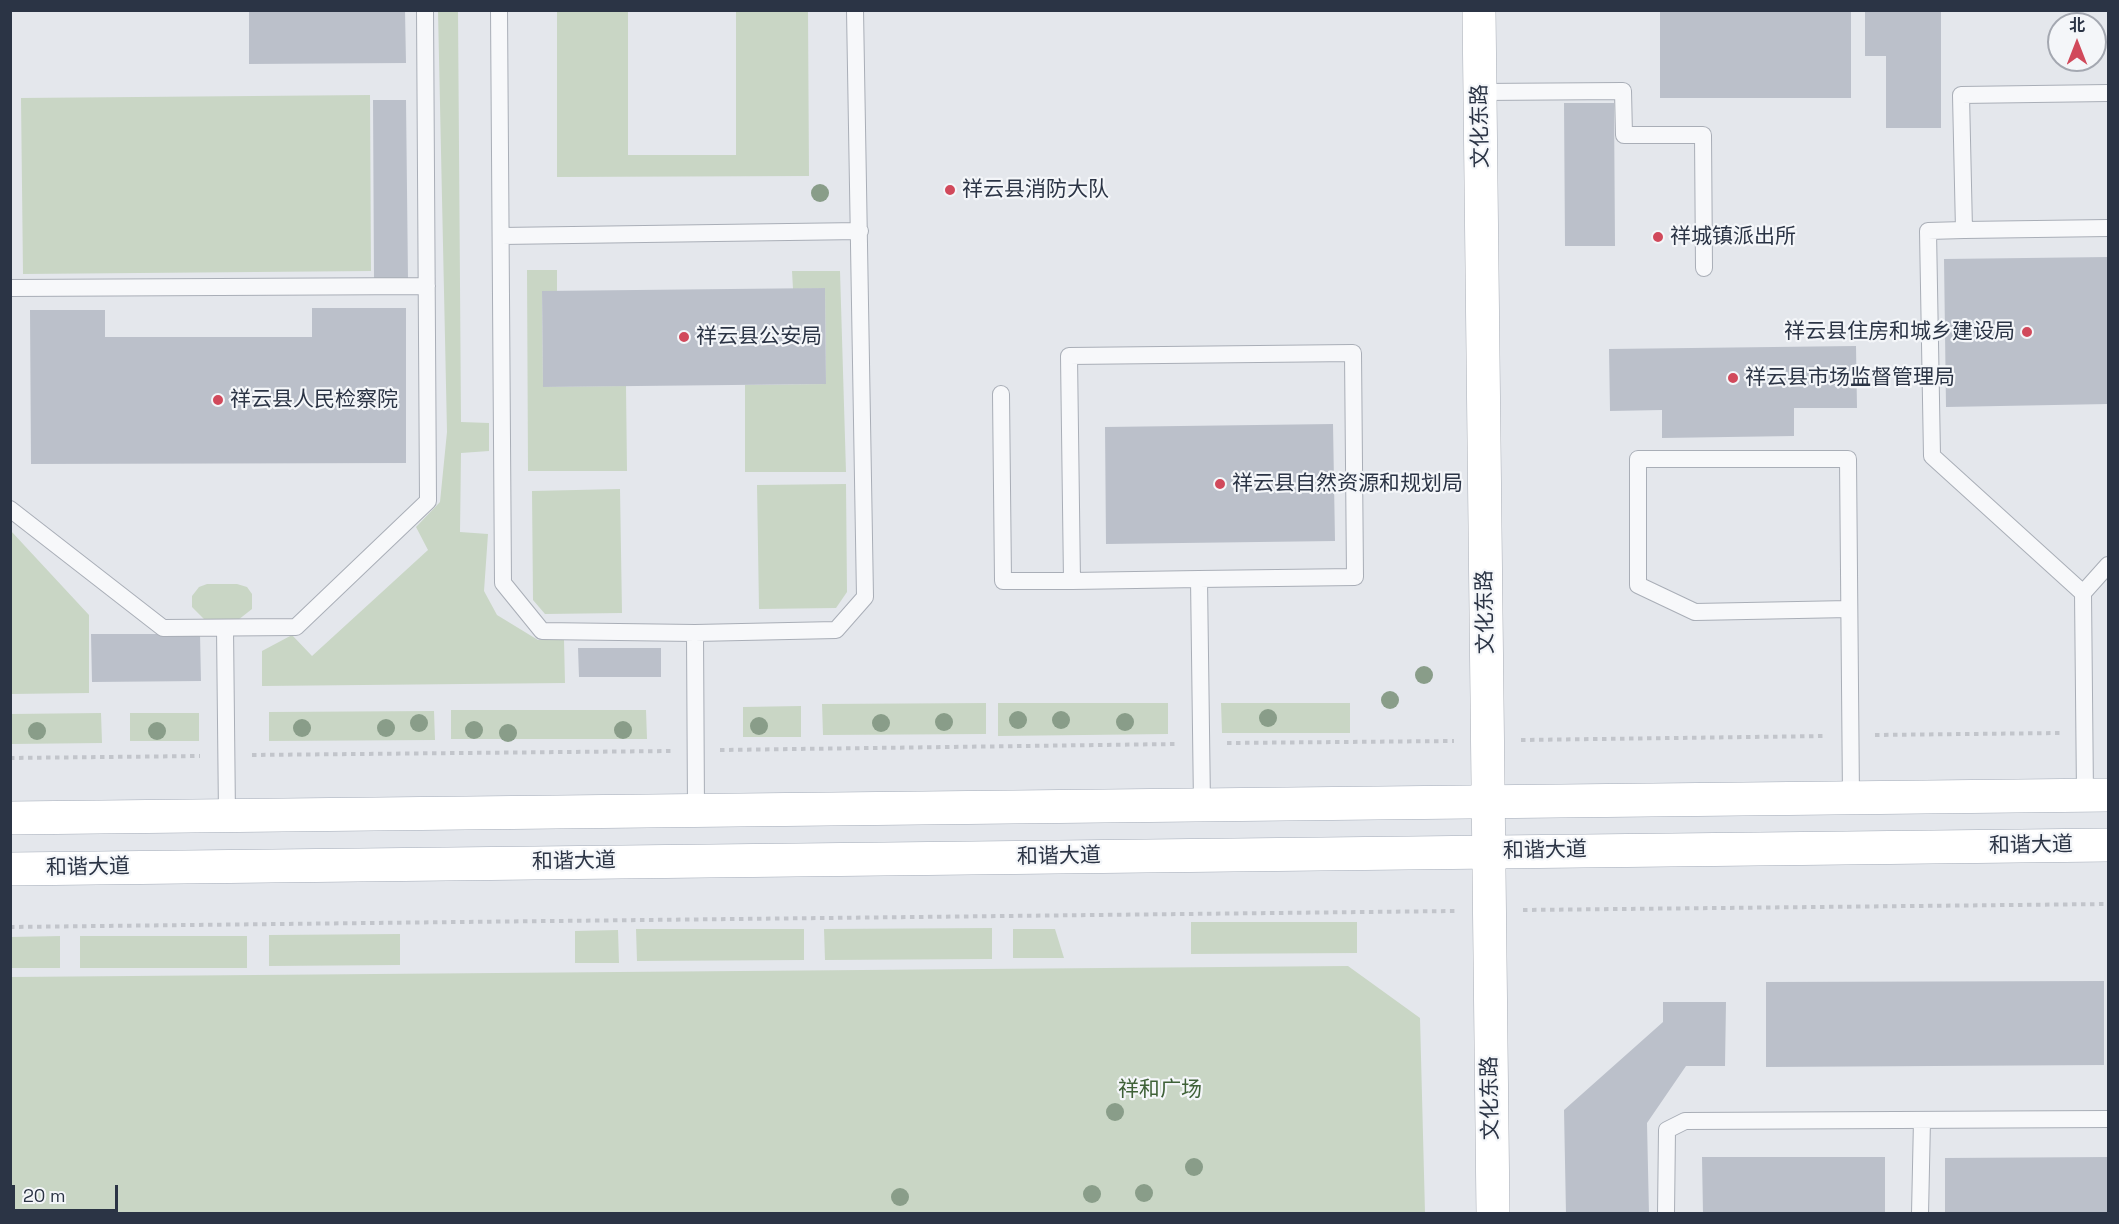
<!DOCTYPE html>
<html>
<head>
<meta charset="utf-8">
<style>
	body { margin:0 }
	#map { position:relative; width:2119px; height:1224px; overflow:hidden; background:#e4e7ec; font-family:"Space Grotesk","Noto Sans SC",sans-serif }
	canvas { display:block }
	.frame { position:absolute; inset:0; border:12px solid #2b3445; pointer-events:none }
	.north { position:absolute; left:2047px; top:12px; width:60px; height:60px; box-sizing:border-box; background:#f4f6f9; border:2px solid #a4a8b1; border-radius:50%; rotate:0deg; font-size:16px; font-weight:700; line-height:24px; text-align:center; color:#2b3445 }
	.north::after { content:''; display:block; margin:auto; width:21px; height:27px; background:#d1495b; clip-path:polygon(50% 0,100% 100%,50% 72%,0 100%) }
	.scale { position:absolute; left:12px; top:1185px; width:106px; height:27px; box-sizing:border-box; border:3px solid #2b3445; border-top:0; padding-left:8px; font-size:18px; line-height:21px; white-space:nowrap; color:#2b3445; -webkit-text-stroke:4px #f4f6f9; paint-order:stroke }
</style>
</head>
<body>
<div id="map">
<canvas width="2119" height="1224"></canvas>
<div class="frame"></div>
<div class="north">北</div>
<div class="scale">20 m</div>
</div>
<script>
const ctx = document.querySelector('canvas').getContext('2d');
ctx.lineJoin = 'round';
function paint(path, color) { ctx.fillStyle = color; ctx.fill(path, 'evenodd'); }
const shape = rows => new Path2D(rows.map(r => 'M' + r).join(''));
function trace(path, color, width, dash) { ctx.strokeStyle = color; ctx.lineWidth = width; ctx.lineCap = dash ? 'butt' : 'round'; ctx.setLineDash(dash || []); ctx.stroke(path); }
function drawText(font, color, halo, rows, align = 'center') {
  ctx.font = font + ' "Space Grotesk","Noto Sans SC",sans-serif'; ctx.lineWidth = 4.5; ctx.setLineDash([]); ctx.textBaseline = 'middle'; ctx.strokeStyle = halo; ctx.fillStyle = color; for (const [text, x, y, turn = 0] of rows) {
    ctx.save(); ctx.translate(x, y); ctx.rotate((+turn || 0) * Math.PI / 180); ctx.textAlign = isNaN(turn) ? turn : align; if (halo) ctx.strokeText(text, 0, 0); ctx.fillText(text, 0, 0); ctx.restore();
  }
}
paint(shape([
	[438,11,458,11,461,422,489,423,489,451,461,453,460,532,488,534,484,591,497,615,538,640,564,640,565,683,262,686,262,651,292,635,312,656,428,550,416,527,440,502,447,432],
	[557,11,628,11,628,155,736,155,736,11,808,11,809,176,557,177],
	[370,95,371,271,23,274,21,98],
	[527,270,557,270,557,291,542,291,543,387,626,386,627,471,528,471],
	[792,271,840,271,846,472,745,472,745,385,826,384,825,288,793,289],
	[846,484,847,592,836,608,759,609,757,485],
	[620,489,622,613,545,614,533,600,532,491],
	[11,531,89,615,89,693,11,694],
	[207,584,237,584,247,587,252,594,252,609,238,620,205,620,192,607,192,596,199,587],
	[986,703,986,734,823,735,822,704],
	[998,703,1168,703,1168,734,998,736],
	[1221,703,1350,703,1350,733,1222,733],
	[801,706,801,737,743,737,743,707],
	[451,710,646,710,647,739,451,739],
	[434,711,435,740,269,741,269,712],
	[101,713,102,743,11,744,11,714],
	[130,713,199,713,199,741,130,741],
	[1191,922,1357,922,1357,953,1191,954],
	[992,928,992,959,825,960,824,929],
	[636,929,804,929,804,960,637,961],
	[1013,929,1055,929,1064,958,1013,958],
	[618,930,619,963,575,963,575,931],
	[400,934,400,965,269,966,269,935],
	[60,936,60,968,11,968,11,937],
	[80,936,247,936,247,968,80,968],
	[1348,966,1420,1018,1425,1213,11,1213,11,977]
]), '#c9d6c5');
paint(shape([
	[249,10,405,10,406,63,249,64],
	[1660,10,1851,10,1851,98,1660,98],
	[1865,10,1941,10,1941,128,1886,128,1886,56,1865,56],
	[373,100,406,100,408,280,374,280],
	[1564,103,1614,103,1615,246,1565,246],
	[2108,257,2108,404,1946,407,1944,259],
	[825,288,826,384,543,387,542,291],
	[312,308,406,308,406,463,31,464,30,310,105,310,105,337,312,337],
	[1856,346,1857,408,1794,408,1794,436,1662,438,1662,410,1610,411,1609,349],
	[1333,424,1335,541,1106,544,1105,427],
	[91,634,200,634,201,681,92,682],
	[578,648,661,648,661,677,579,677],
	[2104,981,2104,1065,1766,1067,1766,982],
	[1663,1002,1726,1002,1725,1066,1686,1066,1647,1123,1649,1214,1566,1214,1564,1110,1663,1022],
	[1702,1157,1885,1157,1885,1214,1703,1214],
	[2108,1157,2108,1214,1945,1214,1945,1158]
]), '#bbc0ca');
const lane = shape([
	[499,10,503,583,542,631,695,633,836,630,865,597,855,10],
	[1480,92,1623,91,1624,135,1703,135,1704,268],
	[2108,93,1961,95,1964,230,1928,231,1932,456,2083,593,2108,565],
	[1964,230,2108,228],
	[501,236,860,231],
	[10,288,427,286],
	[1001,394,1003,581,1072,581],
	[10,509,163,628,296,627,428,501,425,10],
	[1199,579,1072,581,1069,356,1353,353,1355,577,1199,579,1202,805],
	[2083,593,2085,795],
	[1849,609,1695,612,1638,585,1638,459,1848,459,1851,798],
	[225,628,227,816],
	[695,633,696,810],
	[1666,1214,1667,1130,1685,1121,2108,1119],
	[1920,1214,1922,1120]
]);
const secondary = shape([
	[1479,10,1493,1214]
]);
const primary = shape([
	[10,818,2108,795],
	[10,869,2108,845]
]);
trace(lane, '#a9aeb7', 18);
trace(secondary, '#a9aeb7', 34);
trace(primary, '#a3abb8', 34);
trace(shape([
	[1875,735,2060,733],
	[1521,740,1826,736],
	[1227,743,1454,741],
	[720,750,1175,744],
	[252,755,671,751],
	[10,758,200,756],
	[1523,910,2108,904],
	[10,927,1456,911]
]), '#c2c5cb', 4, [4.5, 4.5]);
trace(lane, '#f7f8fa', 16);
trace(secondary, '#fff', 33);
trace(primary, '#fff', 33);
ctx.fillStyle = '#899d89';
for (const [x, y] of [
	[820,193],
	[1424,675],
	[1390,700],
	[1268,718],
	[1018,720],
	[1061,720],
	[944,722],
	[1125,722],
	[419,723],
	[881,723],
	[759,726],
	[302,728],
	[386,728],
	[474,730],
	[623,730],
	[37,731],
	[157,731],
	[508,733],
	[1115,1112],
	[1194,1167],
	[1144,1193],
	[1092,1194],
	[900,1197]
]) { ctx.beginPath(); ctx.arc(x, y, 9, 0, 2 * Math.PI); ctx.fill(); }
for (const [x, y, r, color] of [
	[950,190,6,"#d1495b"],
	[1658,237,6,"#d1495b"],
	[2027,332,6,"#d1495b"],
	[684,337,6,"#d1495b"],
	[1733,378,6,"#d1495b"],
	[218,400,6,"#d1495b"],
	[1220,484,6,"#d1495b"]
]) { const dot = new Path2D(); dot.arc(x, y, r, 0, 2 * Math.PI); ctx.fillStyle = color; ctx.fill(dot); trace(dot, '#f4f6f9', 2); }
drawText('21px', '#2b3445', '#f4f6f9', [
	["文化东路",1481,126,-91],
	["文化东路",1486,612,-91],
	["和谐大道",2031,846,-1],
	["和谐大道",1545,851,-1],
	["和谐大道",1059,857,-1],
	["和谐大道",574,862,-1],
	["和谐大道",88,868,-1],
	["文化东路",1491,1098,-91]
]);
drawText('21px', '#2b3445', '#f4f6f9', [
	["祥云县消防大队",962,190],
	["祥城镇派出所",1670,237],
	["祥云县住房和城乡建设局",2015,332,"right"],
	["祥云县公安局",696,337],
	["祥云县市场监督管理局",1745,378],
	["祥云县人民检察院",230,400],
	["祥云县自然资源和规划局",1232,484]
], 'left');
drawText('21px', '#3f6138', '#f4f6f9', [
	["祥和广场",1160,1090]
]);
</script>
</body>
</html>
